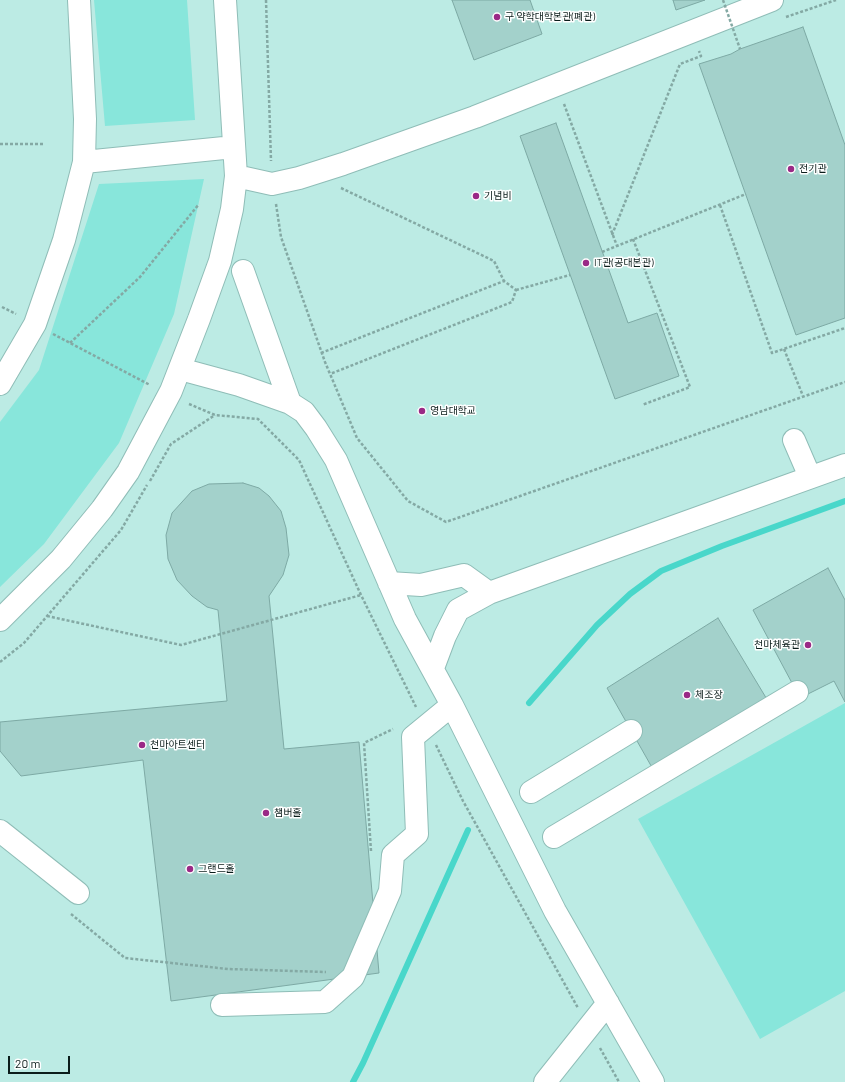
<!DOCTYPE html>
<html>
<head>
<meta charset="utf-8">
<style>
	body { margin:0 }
	#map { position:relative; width:845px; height:1082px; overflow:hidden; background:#bcebe4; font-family:Barlow,sans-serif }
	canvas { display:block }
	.scale { position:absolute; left:8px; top:1056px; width:62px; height:18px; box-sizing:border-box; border:2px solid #0b1d1b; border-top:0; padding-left:5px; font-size:12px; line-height:14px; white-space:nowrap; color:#0b1d1b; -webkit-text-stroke:3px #fff; paint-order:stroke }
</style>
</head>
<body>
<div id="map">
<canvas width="845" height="1082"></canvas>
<div class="scale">20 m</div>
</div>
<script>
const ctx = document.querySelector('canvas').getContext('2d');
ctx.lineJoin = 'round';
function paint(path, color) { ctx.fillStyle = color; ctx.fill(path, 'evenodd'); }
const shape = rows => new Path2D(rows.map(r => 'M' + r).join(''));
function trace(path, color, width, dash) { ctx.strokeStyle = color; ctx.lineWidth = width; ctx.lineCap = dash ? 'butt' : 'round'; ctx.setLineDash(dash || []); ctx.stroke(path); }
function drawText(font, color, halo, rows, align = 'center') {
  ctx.font = font + ' Barlow,"Noto Sans KR",sans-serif'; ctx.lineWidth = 3; ctx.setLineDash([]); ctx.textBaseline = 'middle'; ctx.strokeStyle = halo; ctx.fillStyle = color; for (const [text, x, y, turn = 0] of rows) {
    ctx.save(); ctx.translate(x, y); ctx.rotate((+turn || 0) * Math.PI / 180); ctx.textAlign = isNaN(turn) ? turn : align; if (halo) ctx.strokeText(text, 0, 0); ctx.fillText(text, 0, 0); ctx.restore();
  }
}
paint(shape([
	[94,0,187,0,195,120,105,126],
	[204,179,174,314,119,443,44,544,0,587,0,422,39,370,99,184],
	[845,703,845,991,760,1039,638,819]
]), '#88e6db');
trace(shape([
	[529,703,597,625,630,594,661,571,722,546,845,501],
	[353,1082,363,1063,468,830]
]), '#49d7ca', 6);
const building = shape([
	[452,0,530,0,542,34,474,60,452,0],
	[673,0,705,0,676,10,673,0],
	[803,27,845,145,845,318,796,335,699,64,731,54,740,49,803,27],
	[556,123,628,323,657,313,679,376,615,399,520,136,556,123],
	[243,483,259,488,269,496,281,511,286,528,289,555,283,575,269,596,284,749,359,742,379,973,171,1001,143,760,21,776,0,751,0,722,227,701,218,610,207,607,192,596,177,580,168,559,166,535,172,513,192,491,209,484,243,483],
	[828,568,845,600,845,702,834,681,800,698,753,610,828,568],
	[718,618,768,701,654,771,607,688,718,618]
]);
paint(building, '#a3d1cb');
trace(building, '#7da9a4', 1);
const minor = shape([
	[84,162,234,147],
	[236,176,272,184,299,178,343,164,475,117,772,0],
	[243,271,290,403],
	[180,369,239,385,290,403,304,412,316,428,336,460,405,619,452,705,555,911,653,1082],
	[0,384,35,324,64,240,84,162,85,119,79,0],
	[794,440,810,477],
	[389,583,421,585,464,575,489,593],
	[0,620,61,559,102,509,128,472,171,391,199,319,220,261,232,209,236,176,225,0],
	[433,668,445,636,458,610,489,593,845,465],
	[531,792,631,731],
	[0,831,78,893],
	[554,837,797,692],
	[222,1005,325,1002,353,977,390,891,393,855,417,834,413,737,452,705],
	[545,1082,608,1003]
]);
trace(minor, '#8fbdb7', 24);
trace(shape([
	[266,0,271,161],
	[786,17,836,0],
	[564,104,617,246],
	[0,144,43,144],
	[341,188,494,261,504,281],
	[276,204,281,237,325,362,357,438,408,501,446,522,845,382],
	[720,205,772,353,845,328],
	[612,235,680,64,701,56,699,51],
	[633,239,690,387,642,405],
	[602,252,746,194],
	[516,290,570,275],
	[2,307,16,314],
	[53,334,150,385],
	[70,343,140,277,199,204],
	[784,349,803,396],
	[321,353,504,281,516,290,512,302,330,374],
	[189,404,215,415,258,419,299,460,361,595,416,707],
	[150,481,171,444,215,415],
	[47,616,181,645,361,595],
	[0,662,24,643,121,530,147,485],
	[436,745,463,801,578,1008],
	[371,851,364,743,393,729],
	[71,914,125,958,228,969,326,972],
	[600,1048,619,1082]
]), '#84a9a4', 2.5, [3, 2]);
trace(minor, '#fff', 22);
trace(shape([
	[723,0,740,49]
]), '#84a9a4', 2.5, [3, 2]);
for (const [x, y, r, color] of [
	[497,17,4,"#9a2986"],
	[791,169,4,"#9a2986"],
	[476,196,4,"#9a2986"],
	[586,263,4,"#9a2986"],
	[422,411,4,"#9a2986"],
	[808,645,4,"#9a2986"],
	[687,695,4,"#9a2986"],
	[142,745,4,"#9a2986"],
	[266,813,4,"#9a2986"],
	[190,869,4,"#9a2986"]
]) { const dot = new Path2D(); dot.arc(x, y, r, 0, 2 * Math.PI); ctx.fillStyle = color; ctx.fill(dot); trace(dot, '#fff', 1.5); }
drawText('10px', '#0b1d1b', '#fff', [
	["구 약학대학본관(폐관)",505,17],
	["전기관",799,169],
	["기념비",484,196],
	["IT관(공대본관)",594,263],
	["영남대학교",430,411],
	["천마체육관",800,645,"right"],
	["체조장",695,695],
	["천마아트센터",150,745],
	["챔버홀",274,813],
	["그랜드홀",198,869]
], 'left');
</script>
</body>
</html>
